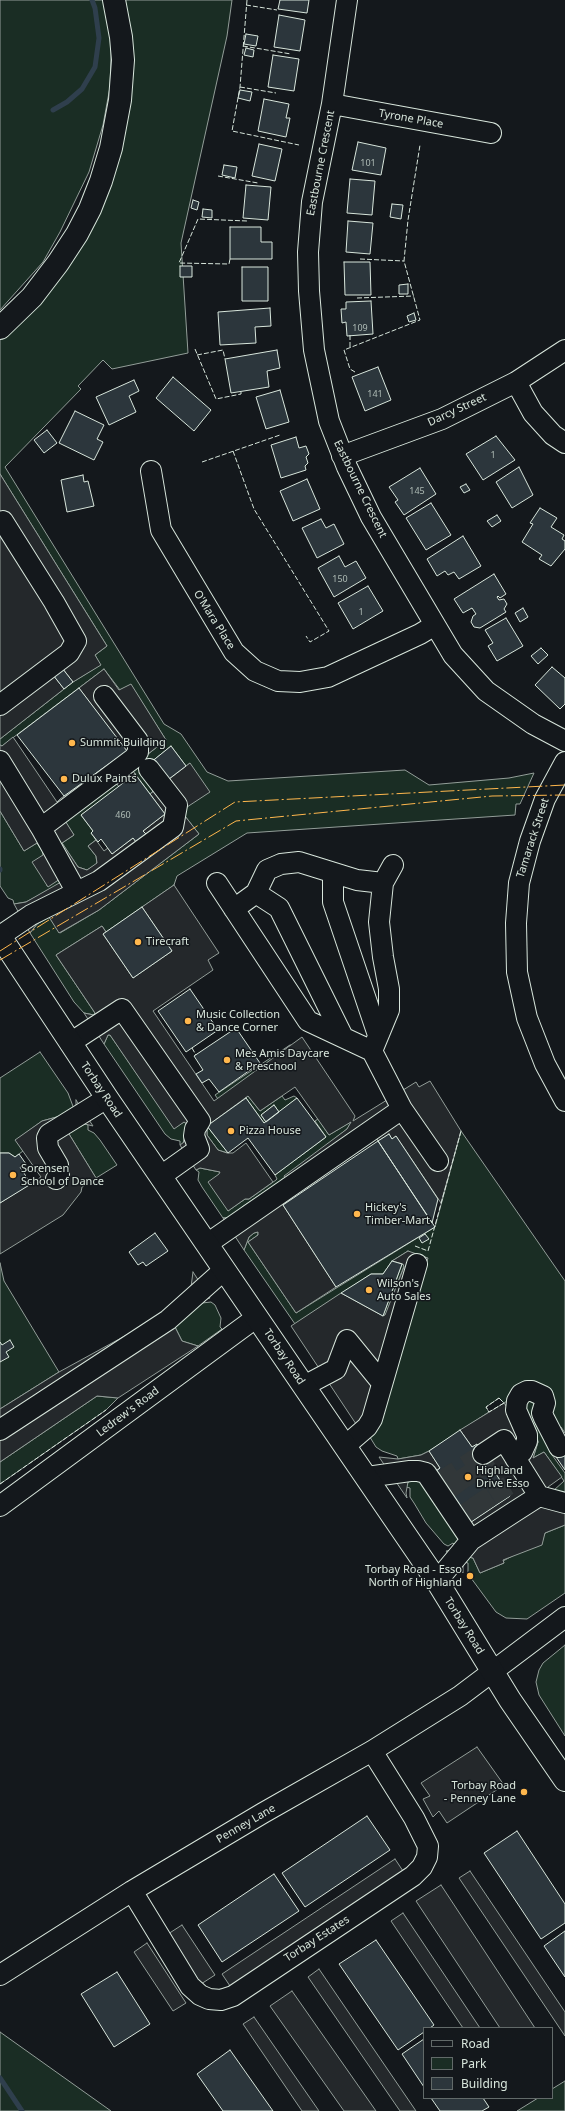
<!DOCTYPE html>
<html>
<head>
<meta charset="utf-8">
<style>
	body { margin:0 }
	#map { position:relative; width:565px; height:2111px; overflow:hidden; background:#14181c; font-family:"Noto Sans",sans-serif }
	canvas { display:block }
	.legend { position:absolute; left:423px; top:2027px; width:130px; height:72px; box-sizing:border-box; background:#14181c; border:1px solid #626a69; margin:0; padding:5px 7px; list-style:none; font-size:12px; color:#d8e6dc }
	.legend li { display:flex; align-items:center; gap:8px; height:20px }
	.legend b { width:20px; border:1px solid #626a69 }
</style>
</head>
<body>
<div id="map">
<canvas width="565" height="2111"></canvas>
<ul class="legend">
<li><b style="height:5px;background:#14181c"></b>Road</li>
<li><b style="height:11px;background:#1a2d24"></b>Park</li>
<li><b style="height:11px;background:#2c363c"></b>Building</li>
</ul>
</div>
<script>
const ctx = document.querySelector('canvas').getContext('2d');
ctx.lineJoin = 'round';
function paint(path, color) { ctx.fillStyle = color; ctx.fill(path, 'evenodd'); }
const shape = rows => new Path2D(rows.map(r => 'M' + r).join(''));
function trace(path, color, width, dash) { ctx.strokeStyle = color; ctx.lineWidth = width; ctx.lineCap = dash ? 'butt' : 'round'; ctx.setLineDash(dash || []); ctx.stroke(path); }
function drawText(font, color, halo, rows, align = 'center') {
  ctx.font = font + ' "Noto Sans",sans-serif'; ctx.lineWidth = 3; ctx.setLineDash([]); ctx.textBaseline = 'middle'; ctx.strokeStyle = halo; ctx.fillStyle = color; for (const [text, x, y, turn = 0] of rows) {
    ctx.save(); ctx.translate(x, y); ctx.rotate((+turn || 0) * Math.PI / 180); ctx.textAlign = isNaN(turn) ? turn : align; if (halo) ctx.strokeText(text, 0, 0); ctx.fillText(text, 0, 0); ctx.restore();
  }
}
const green = shape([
	[0,0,104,0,112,26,110,87,103,125,89,172,60,232,43,262,0,310,0,0],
	[123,0,232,0,227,36,181,243,188,353,112,369,103,360,78,386,81,389,5,467,164,724,181,734,207,772,228,781,405,770,429,785,509,778,534,773,520,804,516,804,515,815,247,833,177,876,174,885,106,932,102,926,56,955,95,1013,94,1015,84,1013,74,1002,30,933,37,924,49,917,60,933,99,910,199,834,181,811,190,763,186,766,171,746,150,763,157,787,150,794,133,771,117,784,119,787,81,815,93,831,91,833,96,840,88,846,96,856,97,864,87,870,78,867,62,843,74,835,64,820,166,740,131,685,120,690,104,669,2,746,0,745,0,739,73,682,100,665,95,655,107,646,0,474,0,339,17,325,109,184,123,0],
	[0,811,24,851,37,843,43,852,47,886,60,879,60,884,26,902,14,904,13,900,8,898,0,886,0,811],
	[108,1035,110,1035,174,1128,184,1122,187,1124,183,1144,180,1145,180,1141,171,1139,165,1134,104,1044,108,1035],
	[290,1045,281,1053,218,1099,215,1095,290,1045],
	[40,1052,68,1093,74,1109,64,1115,42,1121,16,1140,23,1151,15,1157,9,1153,0,1153,0,1078,40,1052],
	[248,1096,260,1111,282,1096,285,1100,294,1096,297,1098,279,1112,274,1105,261,1115,266,1122,264,1123,246,1098,248,1096],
	[318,1119,329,1135,352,1121,347,1129,243,1210,228,1218,223,1218,202,1187,198,1180,199,1172,196,1170,200,1168,220,1172,228,1211,245,1199,249,1199,276,1180,277,1179,275,1175,326,1137,315,1121,318,1119],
	[85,1124,88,1125,88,1130,94,1133,100,1140,117,1165,96,1178,69,1134,69,1132,85,1124],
	[207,1126,228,1153,218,1150,207,1135,207,1126],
	[461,1131,565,1281,565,1433,561,1427,558,1429,550,1416,551,1398,510,1399,504,1403,499,1398,486,1407,489,1412,429,1451,421,1455,398,1459,397,1456,382,1451,376,1447,368,1434,408,1251,392,1261,383,1274,371,1274,295,1324,244,1250,249,1237,254,1233,258,1232,258,1235,248,1242,296,1313,435,1227,461,1131],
	[0,1263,4,1281,59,1372,0,1409,0,1263],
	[402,1264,404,1266,386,1314,383,1316,402,1264],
	[201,1301,202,1303,211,1302,215,1305,221,1318,220,1327,222,1329,198,1346,182,1341,173,1323,201,1301],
	[97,1396,118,1398,106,1410,0,1484,0,1462,97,1396],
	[526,1400,537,1400,550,1452,565,1473,565,1493,553,1491,564,1481,544,1452,533,1458,538,1442,537,1436,523,1403,526,1400],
	[413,1479,420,1480,460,1539,456,1546,453,1543,448,1546,444,1544,426,1523,414,1503,410,1497,410,1488,406,1487,408,1482,413,1479],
	[565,1525,565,1593,527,1619,506,1618,496,1612,471,1578,473,1576,470,1573,468,1574,468,1563,464,1562,468,1557,473,1558,480,1573,504,1563,503,1561,542,1540,545,1533,565,1525],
	[565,1645,565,1736,539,1695,536,1682,539,1670,543,1663,565,1645],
	[0,2032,111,2111,0,2111,0,2032],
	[565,2081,565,2111,517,2111,538,2098,552,2098,552,2089,565,2081]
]);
paint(green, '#1a2d24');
trace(green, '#939e99', 1);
const parking = shape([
	[0,474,107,646,95,655,101,665,73,682,59,664,50,671,64,689,0,739,0,474],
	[104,669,119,690,131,684,166,740,64,819,74,835,62,843,78,867,87,870,97,863,96,856,88,846,96,840,104,851,108,848,112,854,133,838,136,841,146,834,143,831,165,814,150,794,190,763,210,792,181,811,199,834,99,910,59,933,49,917,37,924,30,933,14,904,26,902,61,882,60,879,48,887,32,862,43,855,43,852,37,843,24,851,0,811,0,745,2,746,13,737,57,802,60,799,126,751,79,688,104,669],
	[174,885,219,953,208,960,213,970,153,1011,214,1101,302,1037,355,1116,353,1121,416,1082,419,1087,430,1081,461,1131,441,1203,396,1136,392,1139,389,1134,378,1141,376,1137,294,1191,290,1200,283,1205,336,1287,296,1313,248,1242,258,1235,258,1232,254,1233,249,1237,244,1250,223,1218,228,1218,243,1210,242,1207,285,1178,284,1176,347,1129,351,1122,329,1135,295,1087,260,1111,248,1096,207,1126,207,1135,218,1150,227,1153,233,1153,246,1143,273,1182,249,1199,245,1199,228,1211,208,1182,219,1174,220,1172,200,1168,196,1170,180,1145,184,1142,187,1124,184,1122,174,1129,110,1035,108,1035,104,1044,84,1013,94,1015,95,1013,56,955,102,926,106,932,103,934,133,978,172,951,142,907,174,885],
	[76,1100,93,1126,85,1124,78,1126,69,1132,69,1134,96,1178,82,1187,81,1192,63,1215,0,1254,0,1203,41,1177,15,1140,42,1121,64,1115,76,1106,76,1100],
	[408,1251,428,1258,377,1421,356,1424,291,1326,341,1293,383,1316,385,1315,404,1267,403,1264,392,1261,408,1251],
	[193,1272,210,1298,201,1301,173,1323,182,1341,198,1346,118,1398,97,1396,0,1462,0,1409,59,1372,165,1314,191,1287,193,1272],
	[504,1403,512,1414,534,1429,538,1442,533,1458,544,1452,562,1477,548,1487,549,1489,565,1493,565,1525,545,1533,542,1545,503,1560,504,1563,480,1573,473,1558,468,1557,463,1564,463,1573,446,1551,452,1550,460,1539,420,1480,413,1479,408,1482,406,1493,407,1498,379,1457,398,1459,421,1455,429,1451,440,1468,434,1472,468,1524,510,1496,477,1445,472,1447,460,1430,504,1403],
	[477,1747,504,1785,447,1823,439,1811,433,1817,423,1799,430,1796,421,1783,477,1747],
	[395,1859,403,1871,230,1986,222,1974,395,1859],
	[470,1871,565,2012,565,2036,459,1878,470,1871],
	[441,1885,535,2028,500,2028,416,1901,441,1885],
	[403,1913,480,2028,463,2028,391,1921,403,1913],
	[182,1925,215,1975,201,1984,168,1934,182,1925],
	[147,1943,186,2003,173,2011,134,1952,147,1943],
	[319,1969,416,2111,400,2111,308,1977,319,1969],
	[292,1991,376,2111,344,2111,270,2006,292,1991],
	[254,2017,319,2111,302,2111,243,2024,254,2017]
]);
paint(parking, '#24282b');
trace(parking, '#939e99', 1);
trace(shape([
	[53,110,67,102,82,89,95,67,99,38,95,8,92,0],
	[0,869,0,870],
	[0,2078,22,2111]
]), '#2f3f4d', 5);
const building = shape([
	[280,0,309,0,307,13,278,9,280,0],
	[279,15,305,20,300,51,274,47,279,15],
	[246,34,258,36,256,46,244,44,246,34],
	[246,48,254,50,253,57,244,55,246,48],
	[273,55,299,59,294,91,268,87,273,55],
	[240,90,252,92,250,101,238,98,240,90],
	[264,99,289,104,286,118,290,118,286,137,258,131,264,99],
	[358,142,386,148,381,175,352,170,358,142],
	[259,144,282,149,275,181,252,176,259,144],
	[224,165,237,167,235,178,222,175,224,165],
	[350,179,375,181,372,215,347,213,350,179],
	[246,185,271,187,268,220,243,218,246,185],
	[193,200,199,202,197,210,191,208,193,200],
	[392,204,403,205,401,219,390,217,392,204],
	[203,209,212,210,212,218,202,217,203,209],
	[348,221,373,223,370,254,346,252,348,221],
	[230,227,261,227,261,242,272,242,272,259,230,259,230,227],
	[344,262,370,262,371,295,345,295,344,262],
	[180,266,192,266,192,277,180,277,180,266],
	[242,267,268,267,268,301,242,301,242,267],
	[408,284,408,294,399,294,399,285,408,284],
	[371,301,373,334,347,336,346,322,342,323,341,309,346,309,346,302,371,301],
	[270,308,271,326,255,327,256,343,220,345,218,312,270,308],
	[414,313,416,320,409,322,407,316,414,313],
	[277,350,280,368,267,371,269,387,231,393,225,359,277,350],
	[378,367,391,400,365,411,352,377,378,367],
	[173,377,211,410,194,431,156,398,173,377],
	[134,380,139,391,129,396,136,412,109,425,96,397,134,380],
	[280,390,289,422,266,429,256,397,280,390],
	[75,411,104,425,97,439,103,442,94,460,59,443,75,411],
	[47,430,57,443,44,453,34,440,47,430],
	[496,436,515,460,483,480,466,454,496,436],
	[296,437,299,448,306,446,309,454,306,457,308,463,305,466,306,470,281,478,271,445,296,437],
	[519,467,533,495,512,508,496,482,519,467],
	[420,468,436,494,404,515,395,502,398,500,389,487,420,468],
	[83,475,84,482,88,481,94,506,67,512,61,480,83,475],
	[307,479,320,509,293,521,280,491,307,479],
	[466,484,470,490,464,493,460,487,466,484],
	[431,503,451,535,426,550,406,518,431,503],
	[540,508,557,518,551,527,564,535,562,539,565,541,565,549,551,566,539,559,542,555,522,542,533,524,530,523,540,508],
	[497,515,501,521,492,527,487,521,497,515],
	[321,519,326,528,334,524,344,544,317,558,302,528,321,519],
	[463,536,481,566,459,579,454,572,448,575,445,571,437,576,427,559,463,536],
	[339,556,345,567,356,561,366,578,334,597,318,568,339,556],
	[494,574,506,594,500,598,498,596,497,597,499,600,504,599,507,604,504,609,506,612,480,628,474,627,471,622,473,616,476,614,472,608,463,613,454,599,494,574],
	[368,586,383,611,353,629,338,603,368,586],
	[523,608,528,617,520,622,515,613,523,608],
	[506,618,523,646,497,661,488,646,493,643,485,630,506,618],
	[541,648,548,655,538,664,531,656,541,648],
	[59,664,73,682,64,689,50,671,59,664],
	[552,667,565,678,565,704,560,709,535,685,552,667],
	[79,688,127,751,64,796,17,735,79,688],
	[171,746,186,766,165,782,150,763,171,746],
	[135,774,165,814,143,831,146,834,136,842,133,838,112,854,101,839,98,842,91,833,93,831,81,815,135,774],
	[142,907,172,951,133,978,103,934,142,907],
	[190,989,218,1030,186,1052,158,1011,190,989],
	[236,1028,260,1063,219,1092,209,1079,202,1083,196,1074,203,1070,194,1056,236,1028],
	[246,1098,264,1123,297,1098,326,1137,275,1175,248,1138,228,1153,207,1126,246,1098],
	[274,1105,279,1112,266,1122,261,1115,274,1105],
	[389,1134,392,1139,396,1136,438,1199,432,1223,378,1141,389,1134],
	[378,1141,435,1227,336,1287,283,1205,378,1141],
	[0,1153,9,1153,15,1157,19,1154,26,1164,20,1167,31,1184,0,1203,0,1153],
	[155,1233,168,1251,146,1266,143,1262,138,1265,129,1252,155,1233],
	[425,1234,429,1239,422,1243,419,1238,425,1234],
	[392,1261,402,1264,383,1316,341,1293,371,1274,383,1274,392,1261],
	[10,1340,14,1347,6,1352,9,1357,0,1362,0,1342,2,1345,10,1340],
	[460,1430,472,1447,477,1444,510,1496,468,1524,434,1473,440,1468,429,1451,460,1430],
	[565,1443,565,1470,552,1451,565,1443],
	[367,1816,390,1850,305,1907,282,1873,367,1816],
	[517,1831,565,1904,565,1923,541,1939,484,1853,517,1831],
	[274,1874,299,1911,222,1962,198,1925,274,1874],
	[565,1931,565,1977,544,1946,565,1931],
	[376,1940,434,2025,430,2028,424,2028,424,2032,398,2050,339,1964,376,1940],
	[117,1972,150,2024,114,2047,81,1994,117,1972],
	[424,2039,424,2087,402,2054,424,2039],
	[230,2050,273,2111,223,2111,197,2074,230,2050],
	[431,2098,483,2098,489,2107,482,2111,440,2111,431,2098]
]);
paint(building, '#2c363c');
trace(building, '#d8e6dc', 1);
trace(shape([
	[479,1457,505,1499],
	[461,1468,488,1510],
	[445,1479,473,1520],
	[440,1482,483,1454]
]), '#313739', 20, [20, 10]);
const minor = shape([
	[347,0,332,104,312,202,308,252,309,291,314,350,329,421,347,467,371,517,453,655,486,691,533,724,565,741],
	[332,104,491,133],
	[516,382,533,413,553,435,565,443],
	[342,456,442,419,516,382,565,350],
	[151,471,161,530,234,652,255,671,278,681,300,682,328,677,420,634,435,625],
	[0,523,3,521,54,602,76,641,69,653,0,705],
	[0,761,41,828,76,891],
	[565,762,545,799,530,841,519,883,516,923,517,972,527,1018,545,1064,565,1101],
	[41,828,134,758,138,752,138,741,104,696],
	[333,873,333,902,378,1035],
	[217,883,308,1021,372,1051,402,1109],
	[256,893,279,908,343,1037],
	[234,909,256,893,267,870,281,864,299,862,357,880,383,883],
	[0,936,31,915,99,881,173,827,177,805,149,769],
	[70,1043,122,1009,200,1121,195,1129,194,1136,199,1149,161,1176],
	[372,1051,389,1010,389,989,383,957,379,922,383,883,393,865],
	[56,1179,59,1175,58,1165,48,1148,47,1138,49,1134,107,1098],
	[207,1244,402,1109,438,1161],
	[304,1386,336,1369,347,1340,382,1383],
	[0,1430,168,1320,224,1270],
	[345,1446,367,1427,372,1419,417,1264],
	[483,1454,504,1440,539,1496],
	[515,1458,522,1452,527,1441,527,1435,516,1410,517,1401,521,1394,527,1391,532,1391,543,1396,545,1403,542,1413,544,1418,559,1447],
	[367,1477,410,1471,418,1471,426,1473,471,1540],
	[0,1506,257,1317],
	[437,1581,471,1540,514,1512,539,1496,565,1503],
	[132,1891,190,1986,200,1995,209,1999,221,2000,233,1996,413,1876,422,1867,427,1857,428,1846,414,1818,372,1751],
	[0,1975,132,1891,263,1813,372,1751,460,1696,565,1617]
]);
const major = shape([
	[0,936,107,1098,396,1521,437,1581,510,1700,565,1780]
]);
const highway = shape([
	[0,328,32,297,58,263,77,234,90,209,101,181,111,148,120,100,123,60,121,37,114,0]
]);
trace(minor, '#d8e6dc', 22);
trace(major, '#d8e6dc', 24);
trace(highway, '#d8e6dc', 24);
trace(minor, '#14181c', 20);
trace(major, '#14181c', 22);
trace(highway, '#14181c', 22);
trace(shape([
	[247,0,240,87,232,131,299,145],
	[246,5,277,10],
	[243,46,291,54],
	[240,87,276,93],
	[218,176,258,183],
	[230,259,229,264,179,263,198,219,247,221],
	[360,259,404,261],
	[357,298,414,296],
	[350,335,350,347],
	[195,349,216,399,241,394,241,392],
	[197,355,223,350,225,359],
	[355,372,350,369,344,350,420,320,404,261,408,220,420,145],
	[233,451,254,509,329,631,310,642,306,636],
	[202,462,280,435],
	[192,1048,196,1055],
	[415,1246,428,1251,461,1131],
	[499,1398,504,1403,489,1412,486,1407,499,1398],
	[0,1484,106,1410]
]), '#d8e6dc', 1, [5, 2]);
trace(shape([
	[0,951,235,802,565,785],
	[0,960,236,821,492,796,565,795]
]), '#ffb74d', 1, [14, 3, 2, 3]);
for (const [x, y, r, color] of [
	[72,743,4,"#ffb74d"],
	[64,779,4,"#ffb74d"],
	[138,942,4,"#ffb74d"],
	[188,1021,4,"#ffb74d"],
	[227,1060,4,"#ffb74d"],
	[231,1131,4,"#ffb74d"],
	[13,1175,4,"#ffb74d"],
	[357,1214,4,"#ffb74d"],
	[369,1290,4,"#ffb74d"],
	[468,1477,4,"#ffb74d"],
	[470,1576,4,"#ffb74d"],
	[524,1792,4,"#ffb74d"]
]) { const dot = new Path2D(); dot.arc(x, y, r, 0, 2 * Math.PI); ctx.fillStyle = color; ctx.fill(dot); trace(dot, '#14181c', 1.5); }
drawText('9px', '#adbab4', null, [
	["101",368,163],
	["109",360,328],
	["141",375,394],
	["1",493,455],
	["145",417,491],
	["150",340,579],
	["1",361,612],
	["460",123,815]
]);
drawText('11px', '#d8e6dc', '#14181c', [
	["Tyrone Place",411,119,10],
	["Eastbourne Crescent",321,163,-79],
	["Darcy Street",457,410,-25],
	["Eastbourne Crescent",360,489,64],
	["O'Mara Place",214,620,58],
	["Tamarack Street",533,838,-72],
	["Torbay Road",101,1090,56],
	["Torbay Road",284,1357,56],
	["Ledrew's Road",128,1412,-37],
	["Torbay Road",464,1626,58],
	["Penney Lane",246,1824,-30],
	["Torbay Estates",317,1939,-33]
]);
drawText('11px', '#d8e6dc', '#14181c', [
	["Summit Building",80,743],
	["Dulux Paints",72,779],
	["Tirecraft",146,942],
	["Music Collection",196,1015],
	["& Dance Corner",196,1028],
	["Mes Amis Daycare",235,1054],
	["& Preschool",235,1067],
	["Pizza House",239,1131],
	["Sorensen",21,1169],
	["School of Dance",21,1182],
	["Hickey's",365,1208],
	["Timber-Mart",365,1221],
	["Wilson's",377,1284],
	["Auto Sales",377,1297],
	["Highland",476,1471],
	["Drive Esso",476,1484],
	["Torbay Road - Esso",462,1570,"right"],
	["North of Highland",462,1583,"right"],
	["Torbay Road",516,1786,"right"],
	["- Penney Lane",516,1799,"right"]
], 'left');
</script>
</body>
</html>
